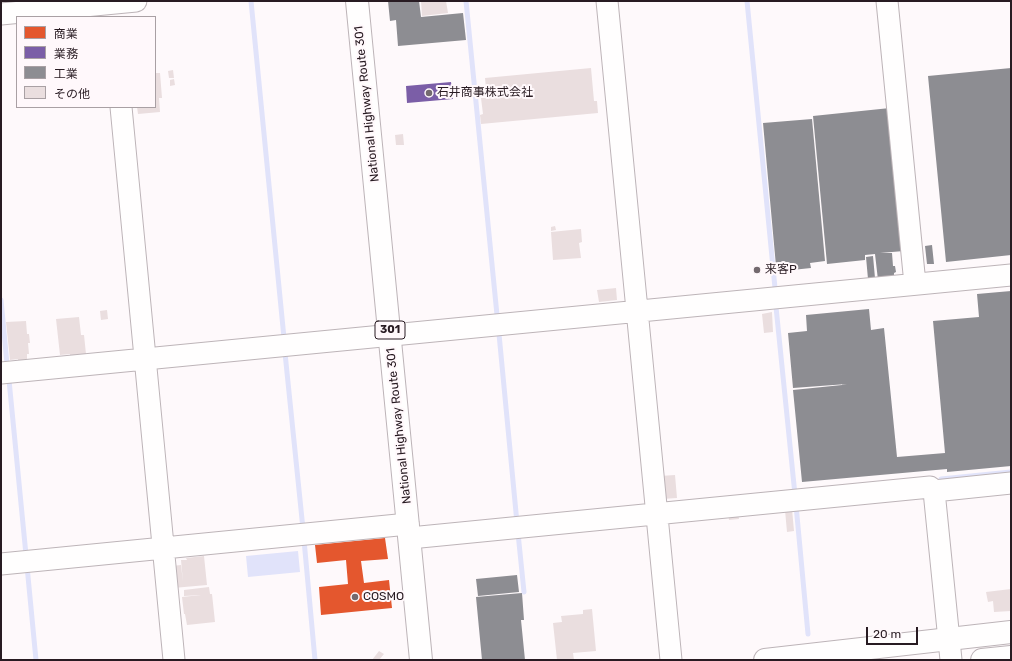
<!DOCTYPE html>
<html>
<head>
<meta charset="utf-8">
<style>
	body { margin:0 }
	#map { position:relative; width:1012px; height:661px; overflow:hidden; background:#fef9fb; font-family:Rubik,"Noto Sans JP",sans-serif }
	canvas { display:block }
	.frame { position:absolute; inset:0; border:2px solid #281b22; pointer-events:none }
	.legend { position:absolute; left:16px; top:16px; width:140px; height:92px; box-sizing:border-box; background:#fff8fb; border:1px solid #a9a0a4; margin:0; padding:5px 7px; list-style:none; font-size:12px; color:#281b22 }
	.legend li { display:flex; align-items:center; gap:8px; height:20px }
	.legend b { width:20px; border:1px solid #a9a0a4 }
	.scale { position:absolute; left:866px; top:627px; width:52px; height:18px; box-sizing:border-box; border:2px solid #281b22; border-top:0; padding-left:5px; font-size:12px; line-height:14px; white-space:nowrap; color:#281b22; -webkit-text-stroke:3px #fff8fb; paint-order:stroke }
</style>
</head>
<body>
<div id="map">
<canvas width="1012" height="661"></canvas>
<div class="frame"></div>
<ul class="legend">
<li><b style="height:11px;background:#e4572e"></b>商業</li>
<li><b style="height:11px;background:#7b5ea7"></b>業務</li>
<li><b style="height:11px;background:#8d8d92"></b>工業</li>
<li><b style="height:11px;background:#eadedf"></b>その他</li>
</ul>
<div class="scale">20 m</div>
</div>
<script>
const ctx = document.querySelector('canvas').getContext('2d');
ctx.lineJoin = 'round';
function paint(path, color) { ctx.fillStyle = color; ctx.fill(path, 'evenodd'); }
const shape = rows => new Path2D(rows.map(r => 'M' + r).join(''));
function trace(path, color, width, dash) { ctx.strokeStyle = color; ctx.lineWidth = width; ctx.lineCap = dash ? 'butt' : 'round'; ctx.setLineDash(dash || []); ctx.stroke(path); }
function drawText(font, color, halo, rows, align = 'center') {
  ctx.font = font + ' Rubik,"Noto Sans JP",sans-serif'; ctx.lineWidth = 4; ctx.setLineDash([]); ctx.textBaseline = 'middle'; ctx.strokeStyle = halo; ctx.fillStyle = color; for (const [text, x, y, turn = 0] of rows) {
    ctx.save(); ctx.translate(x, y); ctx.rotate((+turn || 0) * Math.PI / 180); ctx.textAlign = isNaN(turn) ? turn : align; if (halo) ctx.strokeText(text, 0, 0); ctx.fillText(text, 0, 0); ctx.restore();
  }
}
paint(shape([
	[298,551,300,572,248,577,246,556]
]), '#e1e3fa');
paint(shape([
	[385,538,388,559,361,561,364,583,389,580,392,608,321,615,319,587,348,584,346,560,317,563,315,545]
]), '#e4572e');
paint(shape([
	[451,82,453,99,407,103,406,86]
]), '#7b5ea7');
paint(shape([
	[388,1,419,1,421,17,463,13,466,40,398,46,396,20,390,21],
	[1011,68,1011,255,946,262,928,76],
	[890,108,904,251,880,253,892,253,893,266,895,266,896,272,894,273,894,278,878,280,875,254,865,255,865,260,827,264,813,116],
	[812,119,825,261,810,263,811,268,792,270,792,265,776,266,763,123],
	[932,245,934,264,927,264,925,246],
	[873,256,875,278,868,279,866,257],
	[1011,291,1011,466,947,472,947,469,802,482,793,390,842,385,841,384,847,384,793,388,788,333,807,331,806,315,869,309,871,330,884,328,897,457,945,453,933,321,979,317,977,294],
	[517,575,519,592,478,596,476,579],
	[522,593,524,620,521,620,525,660,482,660,476,597]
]), '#8d8d92');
trace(shape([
	[251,1,284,338],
	[466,1,497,315],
	[747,1,775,288],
	[1,300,7,364],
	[776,307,795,495],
	[499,334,517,523],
	[285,353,303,529],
	[9,380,26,555],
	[941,479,1011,472],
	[796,505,808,634],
	[518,533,524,592],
	[304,540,315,660],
	[27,566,36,660]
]), '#e1e3fa', 5);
paint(shape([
	[421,1,446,1,448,13,422,16],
	[591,68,594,101,597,101,598,113,481,124,480,115,483,114,481,98,487,98,485,78],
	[173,70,174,78,169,78,168,71],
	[155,73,160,73,162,98,159,98,160,112,138,114,137,107,155,107],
	[174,79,175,85,170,86,170,80],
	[403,134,404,145,396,145,395,135],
	[555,226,556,230,551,231,551,227],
	[581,229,582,242,579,243,581,258,553,260,551,232],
	[616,288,617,300,599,302,597,290],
	[107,310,108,319,101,320,100,311],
	[772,312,773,332,764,333,762,314],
	[79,317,81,335,84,335,86,354,70,356,70,354,60,355,56,319],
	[26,321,27,334,29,334,30,343,28,343,29,354,27,354,27,359,25,359,26,361,18,362,18,359,10,360,6,322],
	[675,475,677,498,662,499,660,476],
	[792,509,794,531,787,532,785,510],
	[738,512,739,519,729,520,728,513],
	[204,556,207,585,173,588,171,566,181,565,183,582,181,560,187,560,186,558],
	[209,587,210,594,212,594,215,622,187,625,185,614,184,614,182,597,201,595,184,596,184,590],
	[1011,589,1011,611,994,612,993,601,988,602,986,592],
	[592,609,596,651,573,653,574,660,557,660,553,623,562,622,561,616,583,614,583,610],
	[379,651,384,654,379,660,372,660]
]), '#eadedf');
const minor = shape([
	[607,1,671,660],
	[887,1,915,284],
	[1,14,136,1],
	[121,107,174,660],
	[1,373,1011,275],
	[934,491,951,660],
	[410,538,930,487,934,491,1011,483],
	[1,564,408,524]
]);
const primary = shape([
	[765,660,1011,632],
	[982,660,1011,657]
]);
const trunk = shape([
	[357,1,421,660]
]);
trace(minor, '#bdb4b8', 23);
trace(primary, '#bdb4b8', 24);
trace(trunk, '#bdb4b8', 24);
trace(minor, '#fffefe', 21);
trace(primary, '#fffefe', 22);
trace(trunk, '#fffefe', 22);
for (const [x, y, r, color] of [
	[429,93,4,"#73696e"],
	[757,270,4,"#73696e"],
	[355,597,4,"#73696e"]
]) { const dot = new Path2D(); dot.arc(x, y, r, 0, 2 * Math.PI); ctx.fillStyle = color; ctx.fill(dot); trace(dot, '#fff8fb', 1.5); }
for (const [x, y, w] of [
	[390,330,30]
]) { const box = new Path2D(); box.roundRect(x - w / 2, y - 9, w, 18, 3); ctx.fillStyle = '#fff8fb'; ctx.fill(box); trace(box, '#281b22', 1); }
drawText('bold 11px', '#281b22', null, [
	["301",390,330]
]);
drawText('12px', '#281b22', '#fff8fb', [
	["石井商事株式会社",437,93],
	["来客P",765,270],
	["COSMO",363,597]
], 'left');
drawText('12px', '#281b22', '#fff8fb', [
	["National Highway Route 301",367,104,-96],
	["National Highway Route 301",399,426,-96]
]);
</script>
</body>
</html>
